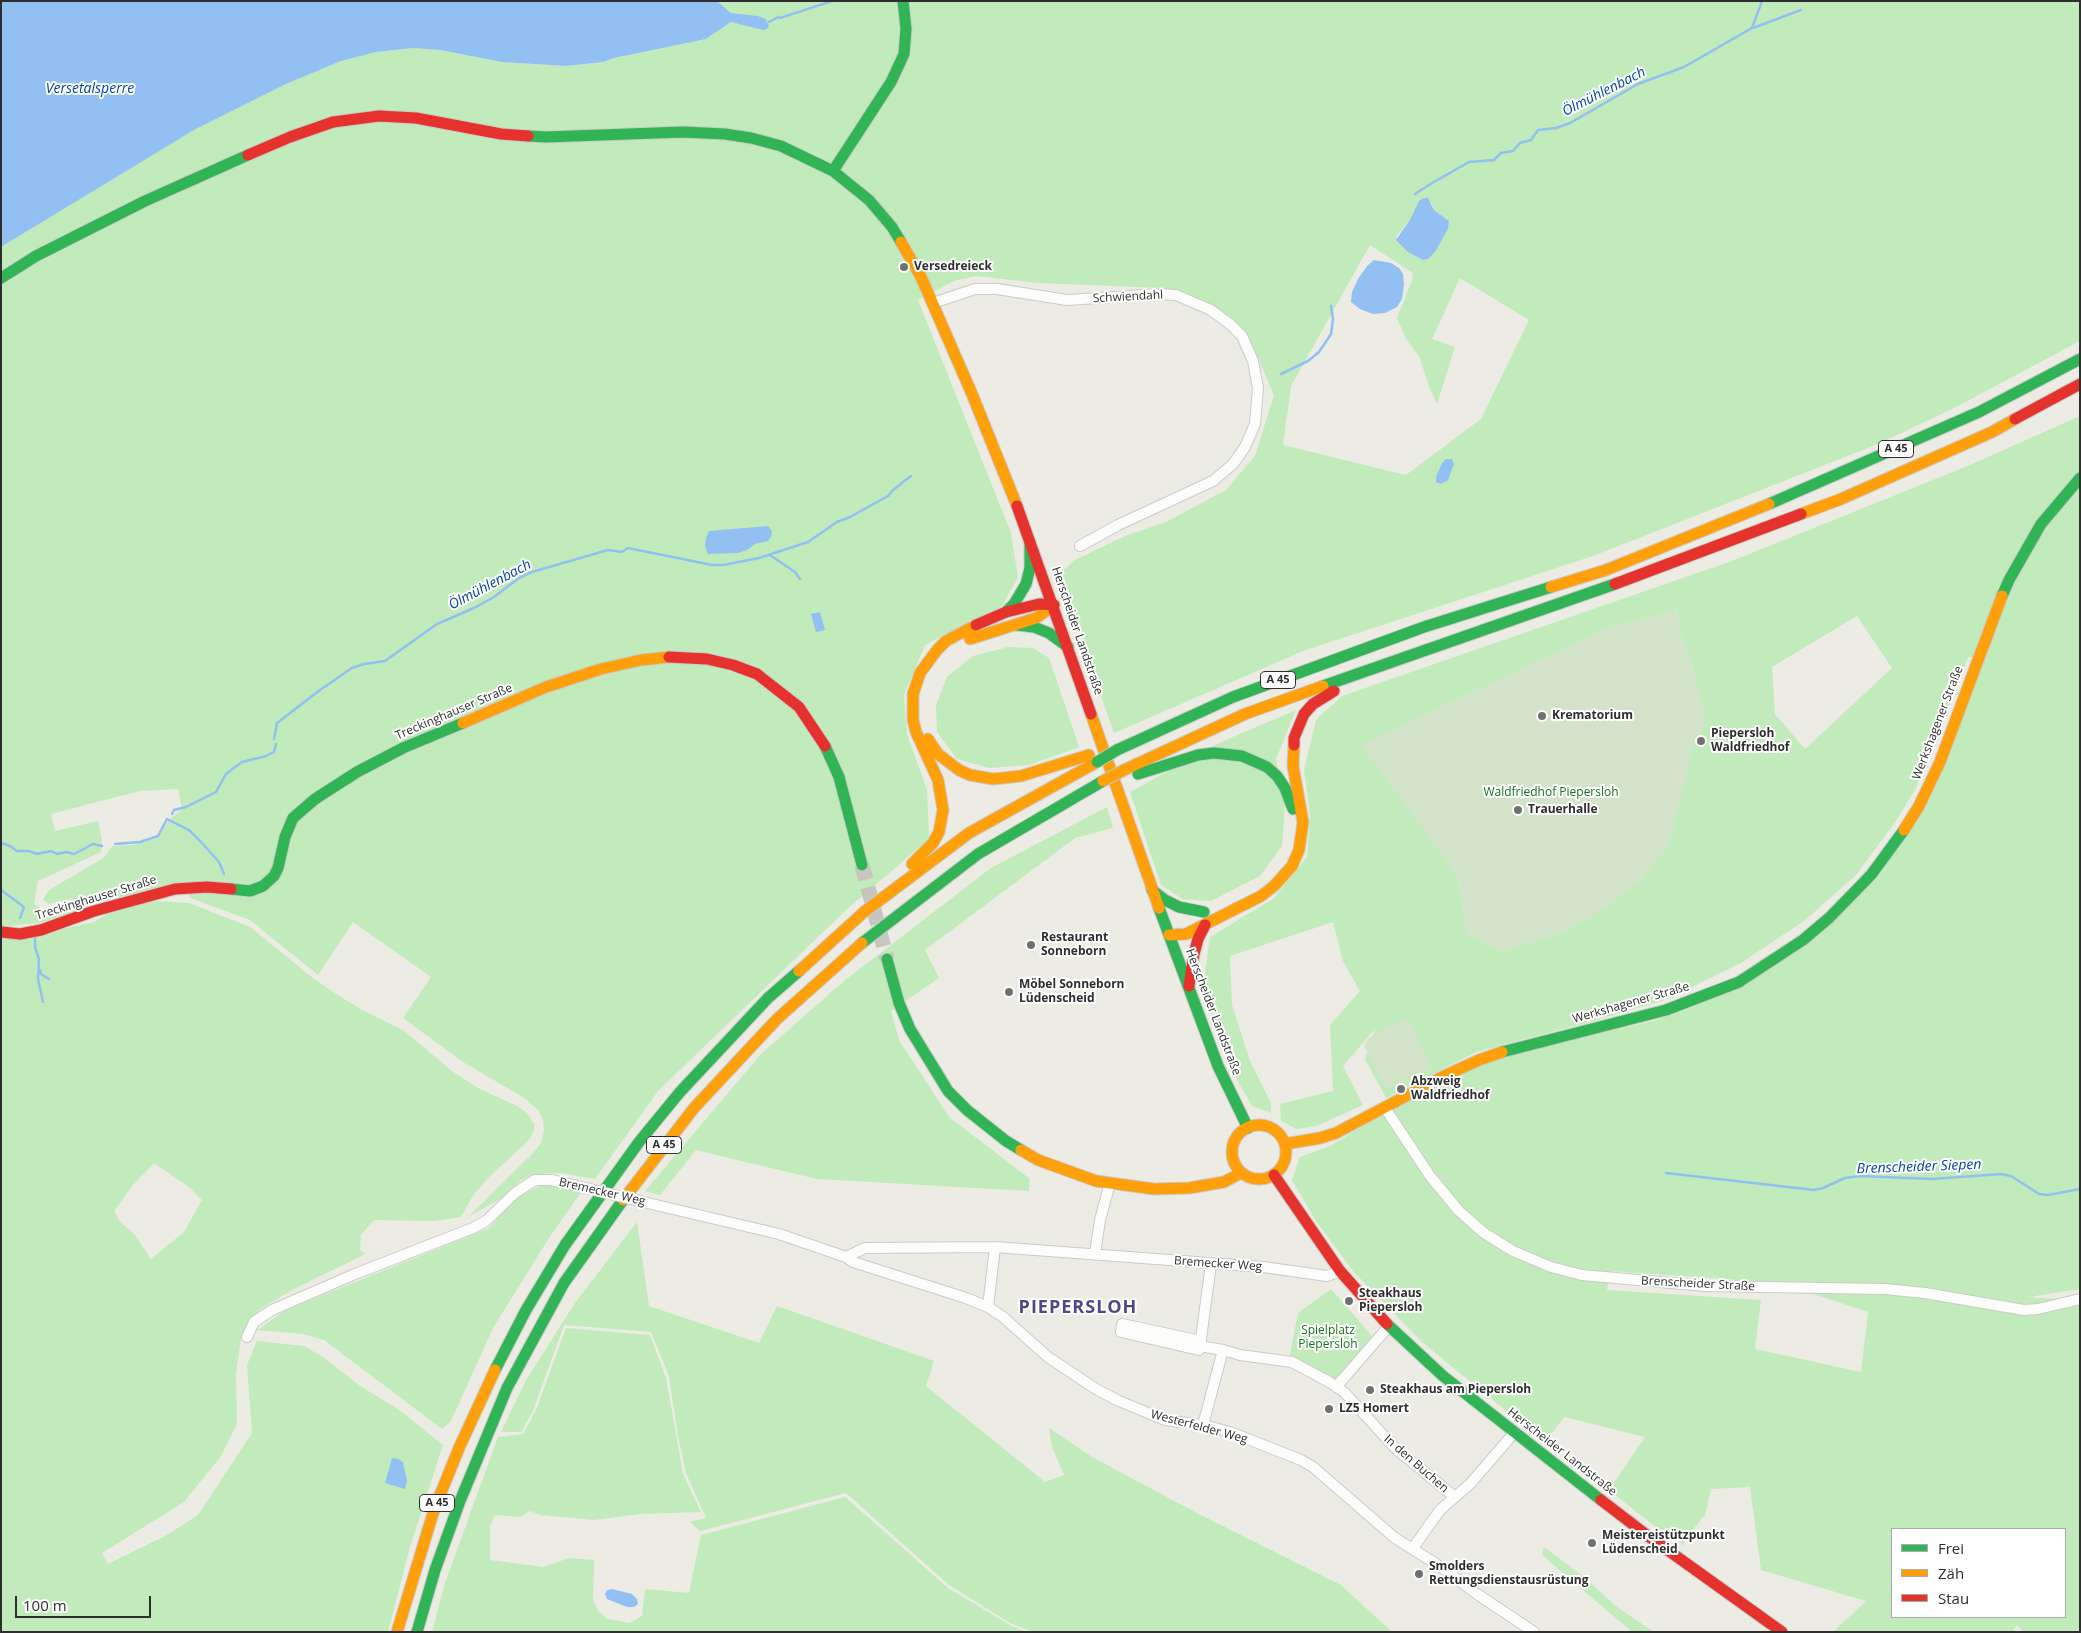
<!DOCTYPE html>
<html>
<head>
<meta charset="utf-8">
<style>
	body { margin:0 }
	#map { position:relative; width:2081px; height:1633px; overflow:hidden; background:#ecebe4; font-family:"Open Sans",sans-serif }
	canvas { display:block }
	.frame { position:absolute; inset:0; border:2px solid #2e2e2e; pointer-events:none }
	.legend { position:absolute; left:1891px; top:1528px; width:175px; height:90px; box-sizing:border-box; background:#fff; border:1px solid #ababab; margin:0; padding:6px 9px; list-style:none; font-size:15px; color:#2e2e2e }
	.legend li { display:flex; align-items:center; gap:10px; height:25px }
	.legend b { width:25px; border:1px solid #ababab }
	.scale { position:absolute; left:15px; top:1596px; width:136px; height:22px; box-sizing:border-box; border:2px solid #2e2e2e; border-top:0; padding-left:6px; font-size:15px; line-height:18px; white-space:nowrap; color:#2e2e2e; -webkit-text-stroke:4px #fff; paint-order:stroke }
</style>
</head>
<body>
<div id="map">
<canvas width="2081" height="1633"></canvas>
<div class="frame"></div>
<ul class="legend">
<li><b style="height:6px;background:#30b455"></b>Frei</li>
<li><b style="height:6px;background:#ff9f0a"></b>Zäh</li>
<li><b style="height:6px;background:#e5322d"></b>Stau</li>
</ul>
<div class="scale">100 m</div>
</div>
<script>
const ctx = document.querySelector('canvas').getContext('2d');
ctx.lineJoin = 'round';
function paint(path, color) { ctx.fillStyle = color; ctx.fill(path, 'evenodd'); }
const shape = rows => new Path2D(rows.map(r => 'M' + r).join(''));
function trace(path, color, width, dash) { ctx.strokeStyle = color; ctx.lineWidth = width; ctx.lineCap = dash ? 'butt' : 'round'; ctx.setLineDash(dash || []); ctx.stroke(path); }
function drawText(font, color, halo, rows, align = 'center') {
  ctx.font = font + ' "Open Sans",sans-serif'; ctx.lineWidth = 4; ctx.setLineDash([]); ctx.textBaseline = 'middle'; ctx.strokeStyle = halo; ctx.fillStyle = color; for (const [text, x, y, turn = 0] of rows) {
    ctx.save(); ctx.translate(x, y); ctx.rotate((+turn || 0) * Math.PI / 180); ctx.textAlign = isNaN(turn) ? turn : align; if (halo) ctx.strokeText(text, 0, 0); ctx.fillText(text, 0, 0); ctx.restore();
  }
}
paint(shape([
	[717,1,2080,1,2080,341,1954,408,1878,444,1593,556,1303,651,1114,733,1058,575,1075,560,1125,536,1166,522,1226,490,1255,456,1274,395,1251,342,1232,319,1199,299,1162,288,1038,283,977,276,956,280,918,300,1011,533,1018,577,1002,606,925,645,904,695,907,734,927,790,929,839,847,909,658,1091,595,1179,561,1173,537,1174,521,1180,504,1197,469,1216,534,1152,542,1142,544,1129,543,1119,538,1110,523,1097,463,1062,403,1018,431,977,353,922,318,975,250,920,190,898,185,883,114,898,74,899,49,904,43,900,49,890,102,859,113,846,133,845,158,837,169,820,182,809,178,789,140,791,51,814,55,831,98,821,102,841,101,852,38,881,34,904,41,908,50,910,82,910,46,922,1,927,1,247,194,130,286,84,341,61,376,52,413,48,440,50,502,62,566,66,603,62,614,58,706,39,731,22,767,29,769,26,766,19,758,16,731,13],
	[1431,202,1434,210,1449,221,1448,229,1435,252,1428,259,1423,260,1408,252,1396,237,1411,218],
	[1370,245,1413,273,1412,280,1397,318,1406,339,1419,356,1430,389,1437,404,1455,347,1432,339,1460,278,1529,320,1481,419,1406,475,1283,445,1291,386],
	[2080,416,2080,1289,2029,1297,2080,1301,2080,1632,2023,1632,2017,1625,2012,1632,1833,1632,1866,1601,1761,1570,1750,1487,1711,1489,1705,1515,1684,1540,1684,1545,1657,1528,1609,1490,1645,1437,1565,1417,1544,1442,1422,1342,1353,1271,1316,1221,1292,1180,1300,1157,1330,1146,1380,1116,1480,1065,1545,1046,1657,1020,1693,1007,1797,950,1913,815,1975,658,1968,657,1916,788,1896,821,1856,875,1804,921,1741,963,1665,1000,1582,1024,1476,1052,1386,1098,1365,1059,1375,1029,1343,1066,1363,1105,1316,1126,1297,1129,1281,1121,1280,1104,1333,1091,1330,1025,1360,991,1343,961,1333,922,1230,956,1232,1005,1250,1061,1271,1103,1271,1113,1252,1106,1234,1074,1203,989,1210,937,1273,899,1307,857,1310,814,1304,770,1316,720,1342,696,1732,561,1970,465],
	[1677,610,1679,631,1693,668,1701,734,1693,747,1669,843,1642,878,1611,904,1563,932,1503,951,1467,933,1457,875,1362,745,1608,628],
	[1857,616,1892,668,1805,749,1775,714,1772,667],
	[1610,1271,1780,1283,1868,1312,1861,1372,1755,1349,1761,1300,1607,1290],
	[1892,1529,2065,1529,2065,1617,1892,1617],
	[1008,647,1033,648,1049,658,1079,747,1029,765,989,768,957,759,937,732,936,705,947,677,973,656],
	[1296,710,1276,759,1285,807,1282,846,1260,876,1211,901,1183,899,1161,885,1130,792,1219,743],
	[1107,807,1113,828,1075,838,925,950,939,978,891,1011,899,1040,949,1117,1030,1179,1029,1191,817,1179,696,1150,660,1195,645,1191,761,1054,844,981,991,868],
	[158,901,189,903,250,927,314,979,341,997,362,1010,403,1030,453,1072,478,1088,517,1106,527,1113,535,1125,533,1133,528,1141,490,1176,474,1194,461,1217,435,1221,374,1220,361,1235,360,1250,365,1254,292,1290,259,1310,241,1339,236,1374,237,1424,221,1456,184,1502,102,1553,108,1564,165,1536,198,1515,252,1433,247,1365,257,1341,304,1346,323,1357,360,1386,398,1409,443,1445,410,1547,388,1632,1,1632,1,936,27,937,72,927,94,922,120,907],
	[154,1163,189,1187,202,1200,184,1232,151,1259,134,1234,120,1222,114,1211,133,1185],
	[543,1184,581,1192,549,1238,493,1328,451,1421,442,1429,324,1340,303,1334,257,1330,286,1310,489,1228,518,1197],
	[637,1222,649,1306,759,1343,777,1306,934,1361,926,1386,1045,1482,1064,1475,1052,1447,1049,1428,1092,1457,1193,1511,1341,1585,1392,1632,1033,1632,1010,1623,949,1585,846,1493,700,1531,690,1522,706,1518,686,1473,678,1436,669,1376,651,1332,564,1325,533,1411,521,1432,501,1432,526,1380,575,1303],
	[1331,1289,1372,1336,1370,1341,1344,1374,1335,1379,1329,1378,1290,1355,1298,1313],
	[566,1328,650,1335,666,1378,683,1474,701,1512,640,1514,594,1520,541,1515,530,1511,520,1517,495,1515,490,1526,490,1560,543,1567,569,1558,594,1560,593,1600,598,1611,608,1619,630,1623,642,1616,645,1589,689,1593,701,1535,845,1497,948,1588,1010,1625,1026,1632,432,1632,444,1586,498,1437,523,1434,536,1410],
	[1544,1547,1584,1577,1617,1607,1654,1632,1632,1632,1542,1555]
]), '#c1ebba');
paint(shape([
	[1677,610,1679,631,1693,668,1702,702,1704,721,1701,734,1693,748,1669,843,1642,878,1611,904,1563,932,1503,951,1467,933,1457,875,1361,745,1608,628],
	[1409,1019,1432,1068,1385,1089,1364,1046,1368,1039,1383,1029]
]), '#d2e3ca');
paint(shape([
	[1,1,717,1,731,13,758,16,766,19,769,26,767,29,763,30,731,22,706,39,614,58,603,62,566,66,502,62,440,50,413,48,376,52,341,61,286,84,194,130,1,247],
	[1424,198,1428,198,1434,210,1449,221,1448,229,1435,252,1428,259,1423,260,1408,252,1396,240,1411,218,1419,201],
	[1374,260,1391,263,1399,268,1403,274,1404,285,1402,299,1397,307,1385,313,1373,314,1360,309,1351,302,1352,292,1358,279,1367,266],
	[1446,459,1452,459,1454,464,1448,480,1441,484,1436,482,1436,477,1442,463],
	[768,526,772,531,771,537,768,541,755,544,747,550,738,553,708,554,705,546,706,538,709,531],
	[820,612,825,630,816,632,811,614],
	[392,1458,398,1459,403,1462,407,1481,405,1489,385,1483],
	[612,1589,632,1594,637,1599,638,1604,634,1607,627,1607,607,1599,605,1594,607,1590]
]), '#92c0f3');
trace(shape([
	[769,22,778,17,780,18,832,1],
	[1753,28,1801,10],
	[1415,194,1432,183,1469,162,1494,160,1501,153,1513,151,1520,143,1531,140,1538,130,1556,128,1570,123,1638,84,1684,67,1752,28,1762,1],
	[1281,374,1308,361,1319,352,1331,334,1333,319,1331,306],
	[770,555,795,572,800,579],
	[274,739,277,723,320,690,352,668,364,664,385,661,437,624,474,608,494,597,519,578,532,572,608,550,622,552,628,548,712,565,723,565,759,558,808,542,837,522,850,517,888,496,893,490,911,476],
	[172,814,174,810,186,807,216,792,226,774,242,762,266,756,274,752,276,744],
	[167,819,189,830,201,842,219,862,224,874],
	[1,843,10,846,17,851,29,851,37,854,51,851,57,854,66,852,74,854,93,844,102,846],
	[115,844,140,842,158,836,167,819],
	[1,890,24,907,20,918],
	[35,937,35,947,39,959,38,979,43,1002],
	[40,970,41,974,49,979],
	[1666,1173,1814,1190,1823,1188,1845,1178,1860,1176,1932,1179,2001,1174,2011,1176,2039,1194,2048,1195,2080,1189]
]), '#92c0f3', 2.5);
trace(shape([
	[862,865,887,959]
]), '#c6c5c0', 15, [15, 8]);
const street = shape([
	[933,303,975,289,997,289,1067,300,1159,294,1176,295,1211,310,1231,325,1242,336,1253,361,1258,388,1255,424,1245,447,1233,464,1213,481,1118,525,1080,546],
	[1385,1108,1430,1176,1459,1211,1484,1233,1513,1251,1551,1267,1582,1275,1705,1286,1885,1289,1925,1293,2024,1310,2038,1309,2080,1299],
	[656,1205,779,1234,846,1257,853,1262,966,1298,988,1307,1003,1317,1048,1357,1096,1389,1119,1401,1165,1420,1203,1425,1230,1432,1301,1460,1313,1467,1395,1538,1441,1567,1477,1594,1534,1632],
	[1095,1254,1100,1220,1110,1183],
	[846,1257,865,1248,995,1247,1263,1267,1327,1276,1340,1271],
	[1211,1264,1200,1346,1223,1350,1240,1355,1292,1362,1331,1383,1344,1392,1396,1449,1455,1497],
	[988,1307,995,1247],
	[247,1337,254,1322,272,1310,355,1274,473,1228,486,1221,515,1193,535,1180,551,1180,569,1184],
	[1200,1346,1199,1350,1121,1332,1122,1324,1201,1341],
	[1336,1387,1389,1326],
	[1203,1425,1223,1350],
	[1413,1548,1440,1510,1470,1484,1514,1433]
]);
const fast = shape([
	[528,136,546,137,683,132,725,134,751,138,781,146,833,171,869,200,892,227,901,242],
	[833,171,891,82,904,54,906,29,903,1],
	[1,278,36,256,145,201,248,155],
	[1769,504,1979,412,2080,359],
	[2002,596,2009,580,2041,524,2080,478],
	[1006,612,1014,604,1026,584,1030,568,1030,542],
	[1017,625,1034,627,1049,633,1068,647],
	[1323,686,1615,584],
	[825,746,839,777,862,865],
	[1117,750,1233,697,1424,627,1551,587],
	[1138,774,1198,755,1214,753,1242,756,1267,767,1277,776,1285,788,1293,809],
	[231,889,250,891,263,886,274,876,278,868,285,837,293,818,315,799,357,772,403,748,463,723],
	[1152,890,1165,900,1179,907,1204,912],
	[1159,908,1218,1066,1248,1128],
	[862,943,978,854,1103,781],
	[887,959,899,1003,910,1029,948,1091,967,1110,1006,1141,1021,1150],
	[1502,1052,1666,1010,1739,982,1803,940,1829,918,1871,875,1904,830],
	[1387,1324,1443,1376,1601,1500],
	[495,1370,526,1310,565,1245,639,1142,680,1092,768,998,799,971],
	[417,1632,435,1570,460,1501,507,1388,564,1283,623,1200]
]);
const slow = shape([
	[901,242,921,277,972,394,1017,506],
	[1801,514,1841,499,1992,432,2015,419],
	[1551,587,1606,570,1769,504],
	[970,639,1036,618,1054,605],
	[1091,714,1159,908],
	[463,723,546,687,601,669,641,660,669,657],
	[928,739,938,754,959,770,970,775,993,779,1021,776,1089,755],
	[1124,770,1245,714,1323,686],
	[1904,830,1919,806,1940,762,2002,596],
	[912,864,933,843,939,832,943,810,938,780,916,732,913,720,913,694,920,673,937,650,946,641,976,625],
	[1169,935,1186,934,1261,896,1274,886,1292,866,1299,850,1303,822,1293,766,1294,745],
	[799,971,864,912,969,833,1097,762],
	'1232 1152a27 27 0 1 1 54 0a27 27 0 1 1-54 0Z',
	[1285,1144,1320,1138,1336,1133,1444,1076,1479,1060,1502,1052],
	[1021,1150,1038,1160,1096,1181,1154,1189,1189,1188,1224,1182,1241,1173],
	[623,1200,694,1108,777,1019,862,943],
	[397,1632,434,1510,459,1448,495,1370]
]);
const jam = shape([
	[248,155,290,137,333,122,379,116,416,118,501,134,528,136],
	[2015,419,2080,384],
	[1017,506,1091,714],
	[1615,584,1801,514],
	[976,625,1006,612,1039,604,1054,605],
	[669,657,707,659,733,665,757,674,799,707,825,746],
	[1294,745,1294,738,1304,714,1313,704,1334,691],
	[1,932,20,934,41,930,94,911,175,889,207,887,231,889],
	[1189,986,1194,954,1198,939,1205,925],
	[1274,1175,1340,1271,1387,1324],
	[1601,1500,1648,1536,1782,1632]
]);
trace(street, '#cacac9', 12);
trace(fast, '#cacac9', 13);
trace(slow, '#cacac9', 13);
trace(jam, '#cacac9', 13);
trace(street, '#fcfcfb', 10);
trace(fast, '#30b455', 11);
trace(slow, '#ff9f0a', 11);
trace(jam, '#e5322d', 11);
const streetBridge = shape([
	[569,1184,656,1205]
]);
const fastBridge = shape([
	[1097,762,1117,750]
]);
const slowBridge = shape([
	[1103,781,1124,770]
]);
trace(streetBridge, '#cacac9', 12, []);
trace(fastBridge, '#c6c6c4', 13, []);
trace(slowBridge, '#c6c6c4', 13, []);
trace(streetBridge, '#fcfcfb', 10);
trace(fastBridge, '#30b455', 11);
trace(slowBridge, '#ff9f0a', 11);
for (const [x, y, r, color] of [
	[904,267,5,"#70706e"],
	[1542,716,5,"#70706e"],
	[1701,741,5,"#70706e"],
	[1518,810,5,"#70706e"],
	[1031,945,5,"#70706e"],
	[1009,992,5,"#70706e"],
	[1401,1089,5,"#70706e"],
	[1349,1301,5,"#70706e"],
	[1370,1390,5,"#70706e"],
	[1329,1409,5,"#70706e"],
	[1592,1543,5,"#70706e"],
	[1419,1574,5,"#70706e"]
]) { const dot = new Path2D(); dot.arc(x, y, r, 0, 2 * Math.PI); ctx.fillStyle = color; ctx.fill(dot); trace(dot, '#fff', 2); }
for (const [x, y, w] of [
	[1896,449,35],
	[1278,680,35],
	[664,1145,35],
	[437,1503,35]
]) { const box = new Path2D(); box.roundRect(x - w / 2, y - 8.5, w, 17, 4); ctx.fillStyle = '#fff'; ctx.fill(box); trace(box, '#2e2e2e', 1); }
drawText('bold 11px', '#2e2e2e', null, [
	["A 45",1896,449],
	["A 45",1278,680],
	["A 45",664,1145],
	["A 45",437,1503]
]);
drawText('bold 12px', '#2e2e2e', '#fff', [
	["Versedreieck",914,267],
	["Krematorium",1552,716],
	["Piepersloh",1711,734],
	["Waldfriedhof",1711,748],
	["Trauerhalle",1528,810],
	["Restaurant",1041,938],
	["Sonneborn",1041,952],
	["Möbel Sonneborn",1019,985],
	["Lüdenscheid",1019,999],
	["Abzweig",1411,1082],
	["Waldfriedhof",1411,1096],
	["Steakhaus",1359,1294],
	["Piepersloh",1359,1308],
	["Steakhaus am Piepersloh",1380,1390],
	["LZ5 Homert",1339,1409],
	["Meistereistützpunkt",1602,1536],
	["Lüdenscheid",1602,1550],
	["Smolders",1429,1567],
	["Rettungsdienstausrüstung",1429,1581]
], 'left');
drawText('12px', '#2e2e2e', '#fff', [
	["Schwiendahl",1128,297,-3],
	["Herscheider Landstraße",1077,631,71],
	["Treckinghauser Straße",454,712,-23],
	["Werkshagener Straße",1938,723,-69],
	["Treckinghauser Straße",96,898,-17],
	["Werkshagener Straße",1631,1003,-16],
	["Herscheider Landstraße",1213,1012,69],
	["Bremecker Weg",602,1192,13],
	["Bremecker Weg",1218,1264,4],
	["Brenscheider Straße",1698,1284,3],
	["Westerfelder Weg",1199,1427,15],
	["Herscheider Landstraße",1562,1452,38],
	["In den Buchen",1416,1464,41]
]);
drawText('12px', '#14751b', '#fff', [
	["Waldfriedhof Piepersloh",1551,793],
	["Spielplatz",1328,1331],
	["Piepersloh",1328,1345]
]);
drawText('italic 14px', '#0143af', '#fff', [
	["Versetalsperre",90,89],
	["Ölmühlenbach",1604,92,-27],
	["Ölmühlenbach",490,585,-28],
	["Brenscheider Siepen",1919,1167,-2]
]);
ctx.letterSpacing = '1px';
drawText('bold 18px', '#4e4984', '#fff', [
	["PIEPERSLOH",1078,1308]
]);
ctx.letterSpacing = '0px';
</script>
</body>
</html>
